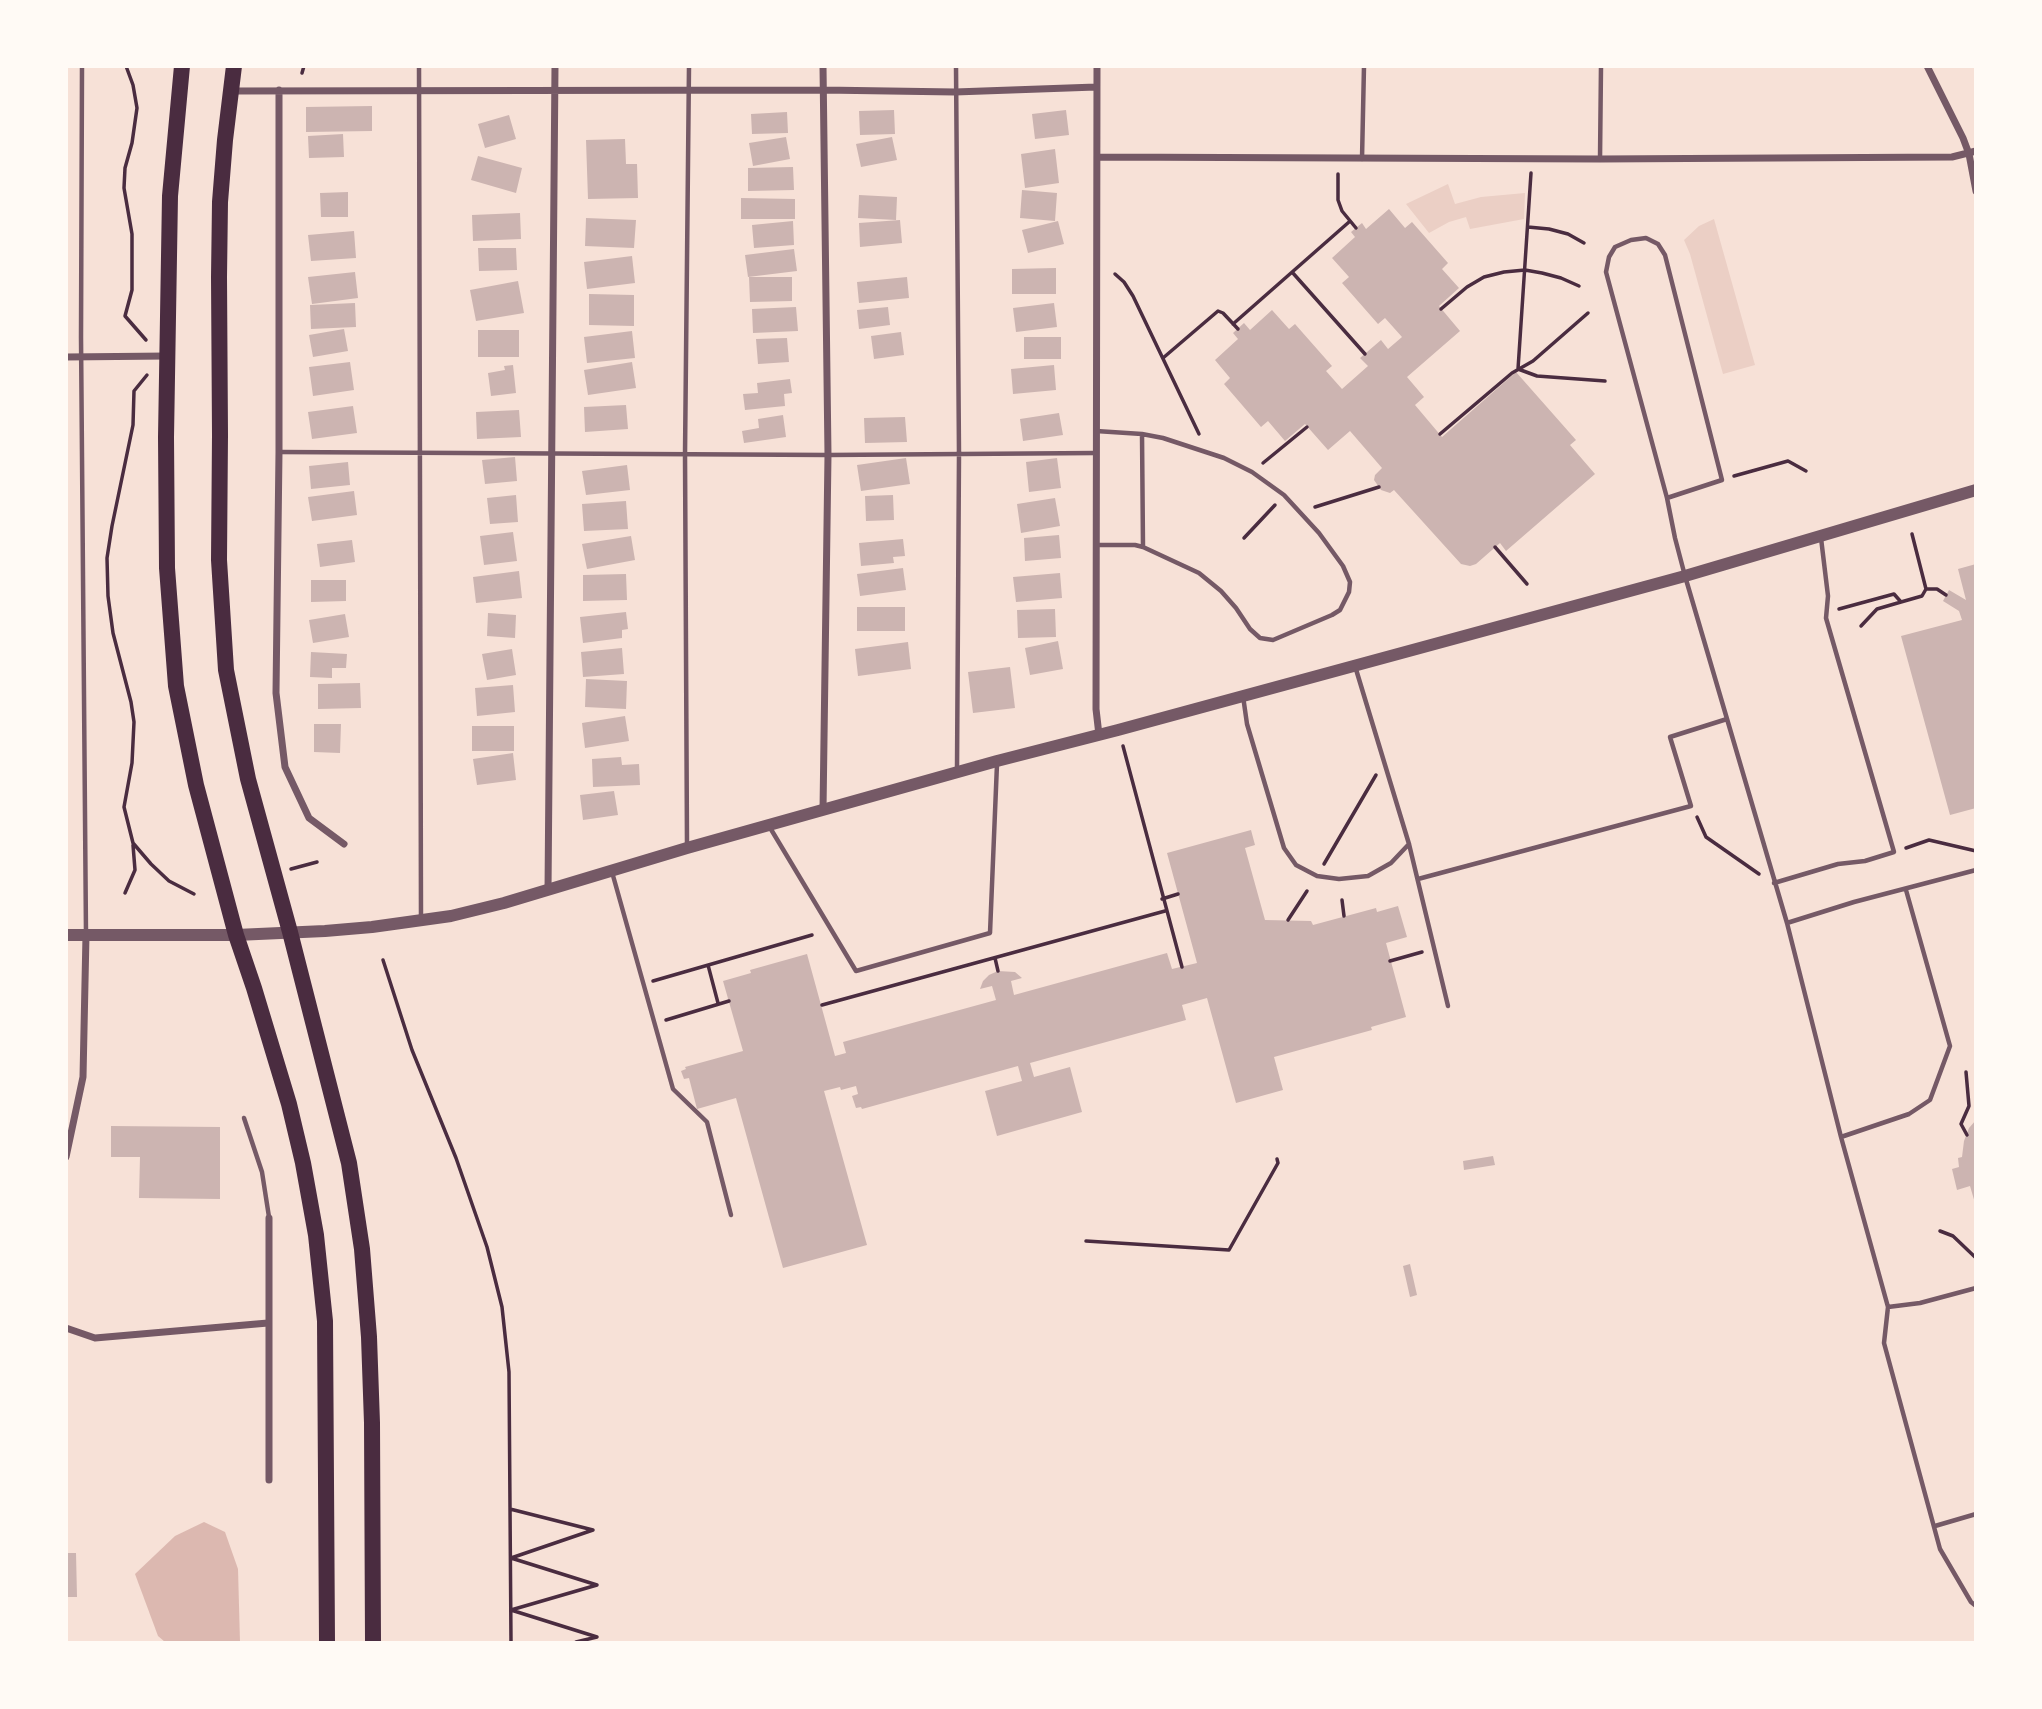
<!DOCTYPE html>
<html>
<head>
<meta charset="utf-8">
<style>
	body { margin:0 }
	#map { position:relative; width:2042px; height:1709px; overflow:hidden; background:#f7e1d7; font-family:Inter,sans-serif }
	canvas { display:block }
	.frame { position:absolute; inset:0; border:68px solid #fffaf5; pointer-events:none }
</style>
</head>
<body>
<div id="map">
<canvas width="2042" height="1709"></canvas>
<div class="frame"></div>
</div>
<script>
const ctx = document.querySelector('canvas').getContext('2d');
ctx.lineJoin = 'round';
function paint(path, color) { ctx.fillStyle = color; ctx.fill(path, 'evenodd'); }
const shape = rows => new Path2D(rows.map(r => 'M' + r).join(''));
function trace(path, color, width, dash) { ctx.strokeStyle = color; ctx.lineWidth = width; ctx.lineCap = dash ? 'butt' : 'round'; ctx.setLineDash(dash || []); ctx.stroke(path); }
paint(shape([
	[1448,184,1455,204,1481,197,1525,193,1524,219,1470,229,1466,217,1449,222,1429,233,1406,204],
	[1714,219,1755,365,1723,374,1690,254,1684,240,1699,226]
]), '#ebcfc5');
paint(shape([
	[204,1522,225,1532,238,1569,240,1642,165,1642,158,1636,135,1574,175,1536]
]), '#dcb8b0');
paint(shape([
	[372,106,372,131,306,132,306,107],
	[894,110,895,134,860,135,859,111],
	[1066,110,1069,135,1035,139,1032,114],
	[787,112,788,133,752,134,751,114],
	[509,115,516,139,485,148,478,124],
	[343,134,344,157,309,158,308,136],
	[786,137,790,159,753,166,749,143],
	[892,137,897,160,861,167,856,144],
	[625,139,626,164,637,164,638,198,588,199,586,140],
	[1055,149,1059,183,1025,188,1021,154],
	[478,156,522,168,516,193,471,180],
	[793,167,794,190,748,191,748,168],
	[1022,190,1057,193,1055,221,1020,218],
	[348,192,348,217,321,217,320,193],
	[859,195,897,197,896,220,858,218],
	[741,198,795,199,795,219,741,219],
	[1389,209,1405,228,1412,222,1448,263,1442,269,1459,288,1439,306,1460,331,1407,377,1424,397,1415,405,1442,437,1516,372,1576,440,1570,445,1595,474,1506,551,1500,543,1476,564,1470,566,1461,564,1394,490,1390,493,1381,490,1374,480,1375,475,1382,468,1350,431,1328,450,1305,424,1285,441,1268,421,1261,427,1224,384,1230,378,1215,360,1238,339,1233,333,1244,323,1250,330,1272,310,1289,329,1295,324,1332,366,1326,371,1342,389,1368,366,1360,358,1381,340,1388,349,1402,337,1385,318,1378,324,1342,283,1349,277,1332,258,1355,237,1351,232,1362,223,1366,229],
	[520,213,521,239,473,241,472,215],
	[586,218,636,220,634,248,585,246],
	[900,220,902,243,860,247,859,223],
	[793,221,794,245,754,248,752,225],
	[1058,221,1064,244,1028,253,1022,230],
	[354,231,356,258,311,261,308,235],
	[478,248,516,248,517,270,479,271],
	[794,249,797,271,748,277,745,255],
	[632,256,635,283,587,289,584,262],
	[1056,268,1056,294,1012,294,1012,269],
	[355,272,358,298,312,304,308,277],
	[749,277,792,277,792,301,750,302],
	[907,277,909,298,859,303,857,282],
	[518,281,524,313,476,321,470,290],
	[589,294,634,295,634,326,589,325],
	[355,303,356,327,311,329,310,305],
	[1054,303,1057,327,1016,332,1013,308],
	[796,307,798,331,753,333,752,309],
	[888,307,890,325,859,329,857,310],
	[344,329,348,351,313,357,309,335],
	[478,330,519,330,519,357,478,357],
	[632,331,635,358,587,363,584,337],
	[901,332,904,355,874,359,871,336],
	[1024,337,1061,337,1061,359,1024,359],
	[787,338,789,362,758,364,756,339],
	[350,362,354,390,313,396,309,367],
	[632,362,636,388,588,395,584,370],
	[513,365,516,393,491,396,488,373,505,370,504,366],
	[1054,365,1056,390,1013,394,1011,369],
	[790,379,792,393,784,394,785,406,745,410,743,394,758,393,757,383],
	[626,405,628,429,585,432,584,407],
	[353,406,357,433,312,439,308,412],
	[519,410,521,437,477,439,476,412],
	[1059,413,1063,435,1023,441,1020,419],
	[783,415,786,437,744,443,742,431,759,428,758,419],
	[905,417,907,442,865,443,864,418],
	[515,457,517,481,485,484,482,460],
	[906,458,910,484,861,491,857,465],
	[1057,458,1061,488,1029,492,1026,462],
	[348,462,350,485,311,489,309,466],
	[627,465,630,490,586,495,582,471],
	[354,491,357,515,312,521,308,497],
	[516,495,518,522,490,524,487,498],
	[893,495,894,520,866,521,865,496],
	[1055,498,1060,526,1021,533,1017,504],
	[626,501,628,529,584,531,582,504],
	[513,532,517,561,484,565,480,536],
	[1059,535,1061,558,1025,561,1024,538],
	[631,536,635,560,587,569,582,544],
	[903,539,905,556,893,557,894,563,861,566,859,543],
	[352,540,355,562,320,567,317,544],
	[1976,564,1976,808,1950,815,1901,636,1962,620,1959,611,1943,601,1949,590,1966,600,1958,569],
	[903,568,906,590,860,596,857,574],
	[519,571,522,598,476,603,473,577],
	[1060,573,1062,598,1016,602,1013,577],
	[626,574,627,600,583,601,583,575],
	[311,580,346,580,346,601,311,602],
	[857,607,905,607,905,631,857,631],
	[1055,609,1056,637,1018,638,1017,610],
	[626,612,628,629,622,630,622,638,583,643,580,617],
	[488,613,516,615,515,638,487,636],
	[345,614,349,637,313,643,309,620],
	[1058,641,1063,669,1030,675,1025,648],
	[908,642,911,669,858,676,855,649],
	[622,648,624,674,583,677,581,652],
	[512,649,516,675,487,680,482,654],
	[311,652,347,654,346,668,332,668,332,678,310,677],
	[1010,667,1015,708,973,713,968,672],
	[586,679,627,681,626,709,585,707],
	[360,683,361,708,318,709,318,684],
	[513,685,515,712,477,716,475,688],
	[625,716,629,741,585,748,582,723],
	[314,724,341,724,340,753,314,752],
	[472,726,514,726,514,751,472,751],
	[513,753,516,780,477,785,473,759],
	[621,757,622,765,639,764,640,785,593,787,592,759],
	[614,791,618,815,583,820,580,795],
	[1251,830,1255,845,1245,848,1265,920,1311,921,1313,925,1376,908,1377,912,1398,906,1407,937,1386,943,1406,1017,1371,1027,1372,1030,1274,1057,1283,1090,1236,1103,1207,998,1182,1005,1186,1020,1030,1063,1034,1077,1070,1067,1082,1112,997,1136,985,1091,1022,1081,1018,1066,862,1109,861,1107,856,1108,852,1096,858,1094,856,1086,841,1090,840,1087,824,1091,867,1245,783,1268,736,1098,697,1109,689,1078,684,1079,681,1071,686,1069,685,1067,743,1051,723,981,751,973,750,970,807,954,835,1056,846,1053,843,1042,996,1000,992,986,980,989,983,981,989,975,998,971,1015,972,1022,978,1011,981,1014,995,1167,953,1172,969,1197,963,1167,853],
	[1976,1120,1976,1203,1975,1203,1970,1186,1957,1190,1952,1169,1959,1167,1958,1158,1962,1157,1964,1141,1969,1128],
	[111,1126,220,1127,220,1199,139,1198,140,1157,111,1157],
	[1493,1156,1495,1165,1464,1170,1463,1161],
	[1410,1264,1417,1295,1410,1297,1403,1266],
	[66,1553,76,1553,77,1597,66,1597]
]), '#ccb4b1');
trace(shape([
	[126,66,133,85,137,108,132,143,125,168,124,188,132,234,132,290,125,316,146,340],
	[302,73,304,66],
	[1531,173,1518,369,1537,376,1605,381],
	[1338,174,1338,200,1342,211,1356,228],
	[1528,227,1549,229,1568,234,1584,243],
	[1292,272,1365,354],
	[1115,274,1124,282,1133,296,1199,434],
	[1441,309,1467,287,1484,277,1504,272,1525,270,1542,273,1561,278,1579,286],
	[1233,324,1349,222],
	[1163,358,1218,311,1223,313,1238,329],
	[147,375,134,391,133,425,112,526,107,558,108,596,113,633,131,702,134,722,132,763,124,807,133,843,151,864,169,881,194,894],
	[1440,434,1512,373,1533,361,1588,313],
	[1263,463,1307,427],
	[1734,476,1788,461,1806,471],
	[1315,507,1379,487],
	[1244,538,1275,505],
	[1495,547,1527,584],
	[1926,589,1937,589,1946,595],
	[1839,609,1894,594,1901,602,1922,596,1926,589,1912,534],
	[1861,626,1877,609,1901,602],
	[1123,746,1182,967],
	[1697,817,1706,837,1759,874],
	[1906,848,1929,840,1976,851],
	[1324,864,1376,775],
	[291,869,317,862],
	[125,893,135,870,133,845],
	[1162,899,1178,894],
	[1342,900,1344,916],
	[1288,920,1307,891],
	[995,958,998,971],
	[383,960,412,1050,456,1158,487,1247,502,1307,509,1372,511,1642],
	[1390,961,1422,952],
	[708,965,718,1003],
	[653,981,812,935],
	[822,1005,1165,911],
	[666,1020,729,1001],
	[1966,1072,1969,1106,1961,1124,1967,1135],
	[1940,1231,1953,1236,1976,1258],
	[1086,1241,1229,1250,1278,1163,1277,1159],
	[510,1509,593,1530,511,1558,597,1585,511,1610,597,1637,576,1642]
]), '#4a2c40', 3.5);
trace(shape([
	[82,66,81,337,86,934],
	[419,66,421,920],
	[956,66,959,454,957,769],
	[1362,159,1364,66],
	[1600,159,1601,66],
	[1096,431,1142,434,1163,438,1224,458,1252,472,1284,495,1319,533,1343,566,1350,582,1349,592,1340,610,1332,615,1273,640,1260,638,1250,629,1236,608,1221,591,1199,573,1143,547,1135,545,1096,545],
	[1142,434,1143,547],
	[279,452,828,455,1096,453],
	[1667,498,1722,480,1665,255,1658,244,1646,238,1631,240,1615,247,1609,257,1606,272,1667,498,1675,538,1685,576,1787,923,1841,1137,1888,1307,1884,1343,1940,1549,1971,1602,1976,1606],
	[1355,666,1409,844,1448,1006],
	[1243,696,1247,724,1284,848,1296,865,1317,876,1339,879,1368,876,1391,863,1409,844],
	[769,826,856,971,990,933,997,764],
	[687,846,685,454,689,66],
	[612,872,673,1089,707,1122,731,1215],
	[1418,879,1691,806,1670,737,1727,719],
	[1774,883,1838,864,1865,861,1894,852,1826,618,1828,596,1821,538],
	[1787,923,1854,902,1976,870],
	[244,1118,262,1172,269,1217],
	[1841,1137,1909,1114,1930,1100,1950,1046,1906,890],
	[1888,1307,1920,1303,1976,1288],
	[1935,1526,1976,1514]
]), '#755966', 4.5);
trace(shape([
	[1097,66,1096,709,1099,735],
	[1927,66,1963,138,1969,154,1976,191],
	[279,90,279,452,276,693,285,767,309,818,344,844],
	[232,91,823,90,955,92,1096,87],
	[1098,157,1600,159,1952,157,1976,151],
	[66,357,167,356],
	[823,810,828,455,823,66],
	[548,890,555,66],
	[66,1157,83,1077,86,935],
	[66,1328,95,1338,268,1323],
	[269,1480,269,1218]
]), '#755966', 7);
trace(shape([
	[66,935,236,935,325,931,372,927,451,916,504,903,687,848,997,761,1118,730,1685,576,1976,490]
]), '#755966', 12);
trace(shape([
	[182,66,170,196,166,437,167,568,176,686,196,785,236,935,254,988,289,1104,303,1163,316,1235,325,1321,327,1642],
	[234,66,225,140,220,202,219,277,220,435,219,560,226,670,248,779,290,932,349,1163,362,1249,369,1337,372,1423,373,1642]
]), '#4a2c40', 16);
</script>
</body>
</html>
